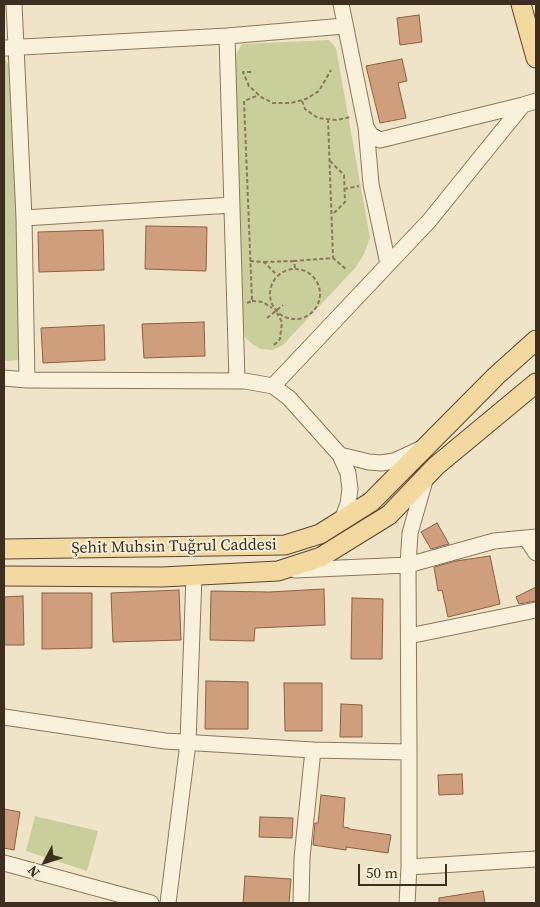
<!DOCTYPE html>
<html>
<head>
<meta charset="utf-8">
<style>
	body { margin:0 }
	#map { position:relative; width:540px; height:907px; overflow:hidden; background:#f0e4c8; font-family:"Source Serif 4",serif }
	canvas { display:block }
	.frame { position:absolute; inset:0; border:5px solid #3d2e20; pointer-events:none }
	.north { position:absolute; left:20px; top:837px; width:50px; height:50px; -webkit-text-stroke:4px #f7eed8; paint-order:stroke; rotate:230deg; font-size:14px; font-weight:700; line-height:20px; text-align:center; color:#3d2e20 }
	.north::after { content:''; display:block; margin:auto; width:18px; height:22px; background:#3d2e20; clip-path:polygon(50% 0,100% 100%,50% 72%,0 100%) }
	.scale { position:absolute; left:358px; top:864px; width:89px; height:22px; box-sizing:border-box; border:2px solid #3d2e20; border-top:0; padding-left:6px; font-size:15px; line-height:18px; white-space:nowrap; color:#3d2e20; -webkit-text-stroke:4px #f7eed8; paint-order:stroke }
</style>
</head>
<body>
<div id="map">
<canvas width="540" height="907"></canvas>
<div class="frame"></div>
<div class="north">N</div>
<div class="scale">50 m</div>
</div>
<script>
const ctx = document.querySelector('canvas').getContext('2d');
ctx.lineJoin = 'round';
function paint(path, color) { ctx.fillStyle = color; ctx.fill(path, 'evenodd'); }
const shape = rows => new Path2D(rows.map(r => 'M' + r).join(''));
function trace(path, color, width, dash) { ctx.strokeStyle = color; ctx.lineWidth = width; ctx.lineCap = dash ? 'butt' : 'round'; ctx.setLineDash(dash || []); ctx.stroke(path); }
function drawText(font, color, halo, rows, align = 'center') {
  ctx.font = font + ' "Source Serif 4",serif'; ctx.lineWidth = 4; ctx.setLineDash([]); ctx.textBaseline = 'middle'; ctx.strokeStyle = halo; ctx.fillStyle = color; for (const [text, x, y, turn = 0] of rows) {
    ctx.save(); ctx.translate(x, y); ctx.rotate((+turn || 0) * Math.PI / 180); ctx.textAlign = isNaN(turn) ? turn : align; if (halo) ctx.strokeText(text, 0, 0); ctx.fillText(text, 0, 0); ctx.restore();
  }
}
paint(shape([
	[329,40,336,48,370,238,364,254,356,267,283,345,273,350,261,349,252,344,245,337,243,321,235,56,242,44],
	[4,57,9,66,23,360,4,361],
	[35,816,98,831,87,871,26,851]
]), '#c9cf9b');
const building = shape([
	[419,15,422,42,400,45,397,18,419,15],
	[402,59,407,81,398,83,406,118,380,123,366,66,402,59],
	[146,226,207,227,206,271,145,269,146,226],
	[103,230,104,270,39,272,38,232,103,230],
	[204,322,205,356,144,358,142,324,204,322],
	[104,325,105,360,43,363,41,328,104,325],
	[437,523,449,544,431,549,421,532,437,523],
	[490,556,500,604,448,617,442,590,438,591,434,567,456,561,490,556],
	[536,587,536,601,519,604,516,597,536,587],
	[324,589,325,625,255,628,254,641,210,640,211,591,269,592,324,589],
	[179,590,181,640,113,642,111,593,179,590],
	[42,593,92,593,92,648,42,649,42,593],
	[23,596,24,645,4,645,4,597,23,596],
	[352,598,383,599,382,659,351,659,352,598],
	[206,681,248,682,248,729,205,729,206,681],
	[284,683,322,683,322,731,285,731,284,683],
	[341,704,362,705,362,737,340,737,341,704],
	[462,774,463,794,439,795,438,775,462,774],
	[321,795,345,798,343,827,349,828,349,829,391,835,388,853,346,847,346,850,313,845,315,823,318,823,321,795],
	[4,809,20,812,14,850,4,848,4,809],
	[260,817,293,818,292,838,259,837,260,817],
	[245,876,291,879,289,903,243,903,245,876],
	[483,891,485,903,439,903,439,898,483,891]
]);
paint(building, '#cf9f7d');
trace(building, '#8d5f41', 1);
const minor = shape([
	[14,4,24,218,27,380],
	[341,4,366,127,371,135,380,140,523,105,536,101],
	[227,36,237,381],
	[4,48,227,36,344,26],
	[366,127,371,184,388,264],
	[24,218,232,205],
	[4,378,27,380,245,381,273,386,289,398,340,455,348,473,350,489,348,504,342,520],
	[273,386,429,221,523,105],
	[340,455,369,462,381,463,394,461,420,449],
	[526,538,536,553],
	[295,570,408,565,494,541,536,537],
	[409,636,536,610],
	[4,717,165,741,313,750,409,752],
	[4,863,151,903],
	[409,867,536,859],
	[168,903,188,743,194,575],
	[301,903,302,858,313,750],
	[407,903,409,867,409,752,408,565,410,533,426,477]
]);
const major = shape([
	[521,4,536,58],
	[4,549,285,545,320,534,371,502,496,376,536,340],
	[4,576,162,577,278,571,321,557,389,515,436,466,536,383]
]);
trace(minor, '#8d765c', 17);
trace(major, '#5b4430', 21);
trace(shape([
	[251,72,243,72,249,86,261,97,273,103,291,103,306,99,319,91,331,70],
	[302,101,305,109,318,118,336,120,351,117],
	[328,119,333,258],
	[330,161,344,175,345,202,332,215],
	[344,189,359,186],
	[250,261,264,262,277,275],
	[264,262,294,261],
	[295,268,294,261,333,258,347,270],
	'270 294a25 25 0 1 1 50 0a25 25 0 1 1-50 0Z',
	[252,301,263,302,272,308],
	[247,303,252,301,244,101,259,95],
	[267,318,283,305],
	[274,345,280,339,282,322,277,313]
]), '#8d765c', 2, [4, 2.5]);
trace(minor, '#faf1dc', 15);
trace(major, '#f3d9a0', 19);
drawText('16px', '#3d2e20', '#f7eed8', [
	["Şehit Muhsin Tuğrul Caddesi",174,547,-1]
]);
</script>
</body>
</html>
